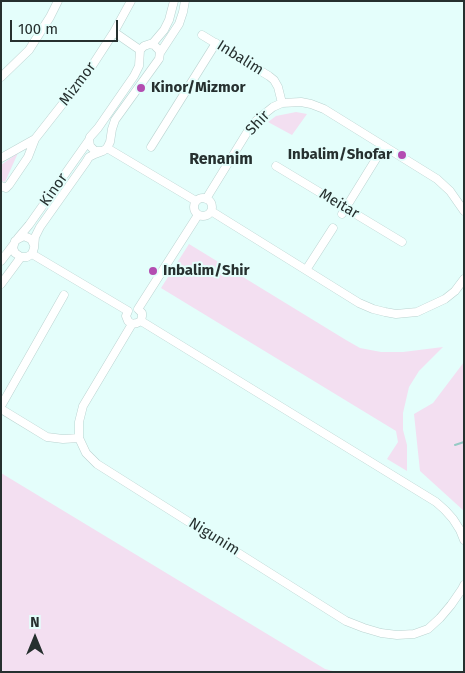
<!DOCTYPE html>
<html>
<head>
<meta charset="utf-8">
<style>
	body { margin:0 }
	#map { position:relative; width:465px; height:673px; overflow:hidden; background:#e4fefb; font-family:"Fira Sans",sans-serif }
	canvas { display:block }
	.frame { position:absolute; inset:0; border:2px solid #26302f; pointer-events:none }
	.north { position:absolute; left:10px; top:613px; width:50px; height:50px; -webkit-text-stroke:4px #e4fefb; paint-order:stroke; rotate:0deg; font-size:14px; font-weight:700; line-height:20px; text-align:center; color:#26302f }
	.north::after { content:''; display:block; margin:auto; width:18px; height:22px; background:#26302f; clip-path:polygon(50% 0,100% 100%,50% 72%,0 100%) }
	.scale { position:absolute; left:10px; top:20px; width:108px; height:22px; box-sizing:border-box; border:2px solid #26302f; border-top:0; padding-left:6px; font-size:15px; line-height:18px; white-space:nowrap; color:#26302f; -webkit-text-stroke:4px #e4fefb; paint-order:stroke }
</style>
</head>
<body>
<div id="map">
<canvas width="465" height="673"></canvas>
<div class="frame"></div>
<div class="north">N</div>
<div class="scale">100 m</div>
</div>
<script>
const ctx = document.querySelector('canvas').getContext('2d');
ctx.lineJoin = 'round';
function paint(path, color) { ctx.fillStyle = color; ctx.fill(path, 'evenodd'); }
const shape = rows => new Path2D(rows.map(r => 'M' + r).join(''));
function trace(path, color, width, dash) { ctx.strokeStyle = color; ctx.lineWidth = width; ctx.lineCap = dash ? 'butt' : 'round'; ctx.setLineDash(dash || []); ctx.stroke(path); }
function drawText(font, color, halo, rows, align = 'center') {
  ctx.font = font + ' "Fira Sans",sans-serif'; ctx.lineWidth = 4; ctx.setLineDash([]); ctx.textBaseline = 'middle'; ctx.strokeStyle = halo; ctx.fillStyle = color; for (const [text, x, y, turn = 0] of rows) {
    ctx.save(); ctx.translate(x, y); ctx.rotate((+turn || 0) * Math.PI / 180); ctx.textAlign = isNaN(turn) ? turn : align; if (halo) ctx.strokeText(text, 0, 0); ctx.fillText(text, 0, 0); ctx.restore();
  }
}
paint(shape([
	[296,112,307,114,292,135,268,122,276,116],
	[18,153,5,182,1,181,1,165],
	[189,244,346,340,360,348,381,352,403,352,443,347,419,371,409,387,403,413,403,430,407,445,407,471,387,459,398,442,396,431,161,288],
	[464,362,464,511,420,471,414,414,433,403],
	[1,473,325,669,337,672,7,672,1,670]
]), '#f3dff1');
trace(shape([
	[455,445,464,442]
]), '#96cac5', 2);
const minor = shape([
	[114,32,140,50],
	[202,35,269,76,274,80,278,87,282,103],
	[160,53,179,24,183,12,185,1],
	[1,77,29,50,50,17,58,1],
	[151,147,216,43],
	[107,148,196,201],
	[101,151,95,151,90,146,89,140,90,137,98,128,134,76,139,66,140,50,144,46,153,43,164,30,169,20,174,1],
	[1,158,35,139],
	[276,166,402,242],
	[1,186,6,188,9,185,28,157,35,139,90,69,114,32,131,1],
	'194 207a9 9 0 1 1 18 0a9 9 0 1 1-18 0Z',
	[206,199,251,126,258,119,273,107,282,103,301,102,311,104,324,109,437,179,450,191,464,211],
	[211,211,359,303,373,309,385,312,396,314,417,312,445,299,455,291,464,279],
	[342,214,384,146],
	[18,238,29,225,89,140],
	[34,245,31,239,24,236,18,239,15,241,13,248,15,253,21,257,27,257,32,254,34,248,35,237,40,227,86,162,89,157,95,154,103,151,107,148,110,142,112,129,115,120,159,59,160,53,159,50,154,45,150,44],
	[32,254,128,311],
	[1,261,14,244],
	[306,270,333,228],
	[1,284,21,257],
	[138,309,198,215],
	[128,311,126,316,128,321,132,324,137,323,141,321,142,316,142,313,138,309],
	[141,321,436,502,445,510,453,519,460,530,464,540],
	[132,324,83,406,79,422,79,438,86,453,97,464,346,621,364,628,381,633,397,635,414,634,428,629,440,618,451,605,462,589,464,585],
	[1,406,64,295],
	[1,409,47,437,63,439,79,438]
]);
trace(minor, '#bad3d0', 9);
trace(minor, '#fff', 8);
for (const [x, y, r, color] of [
	[141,88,5,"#b34db1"],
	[402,155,5,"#b34db1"],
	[153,271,5,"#b34db1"]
]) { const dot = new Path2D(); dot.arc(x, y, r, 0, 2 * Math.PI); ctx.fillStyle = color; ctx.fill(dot); trace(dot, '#e4fefb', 2); }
drawText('15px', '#26302f', '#e4fefb', [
	["Inbalim",240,58,32],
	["Mizmor",78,84,-53],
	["Shir",258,123,-47],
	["Kinor",54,190,-55],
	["Meitar",339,204,31],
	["Nigunim",214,537,32]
]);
drawText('bold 15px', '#26302f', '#e4fefb', [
	["Kinor/Mizmor",151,88],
	["Inbalim/Shofar",392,155,"right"],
	["Inbalim/Shir",163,271]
], 'left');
drawText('bold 16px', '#26302f', '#e4fefb', [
	["Renanim",221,160]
]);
</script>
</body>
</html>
